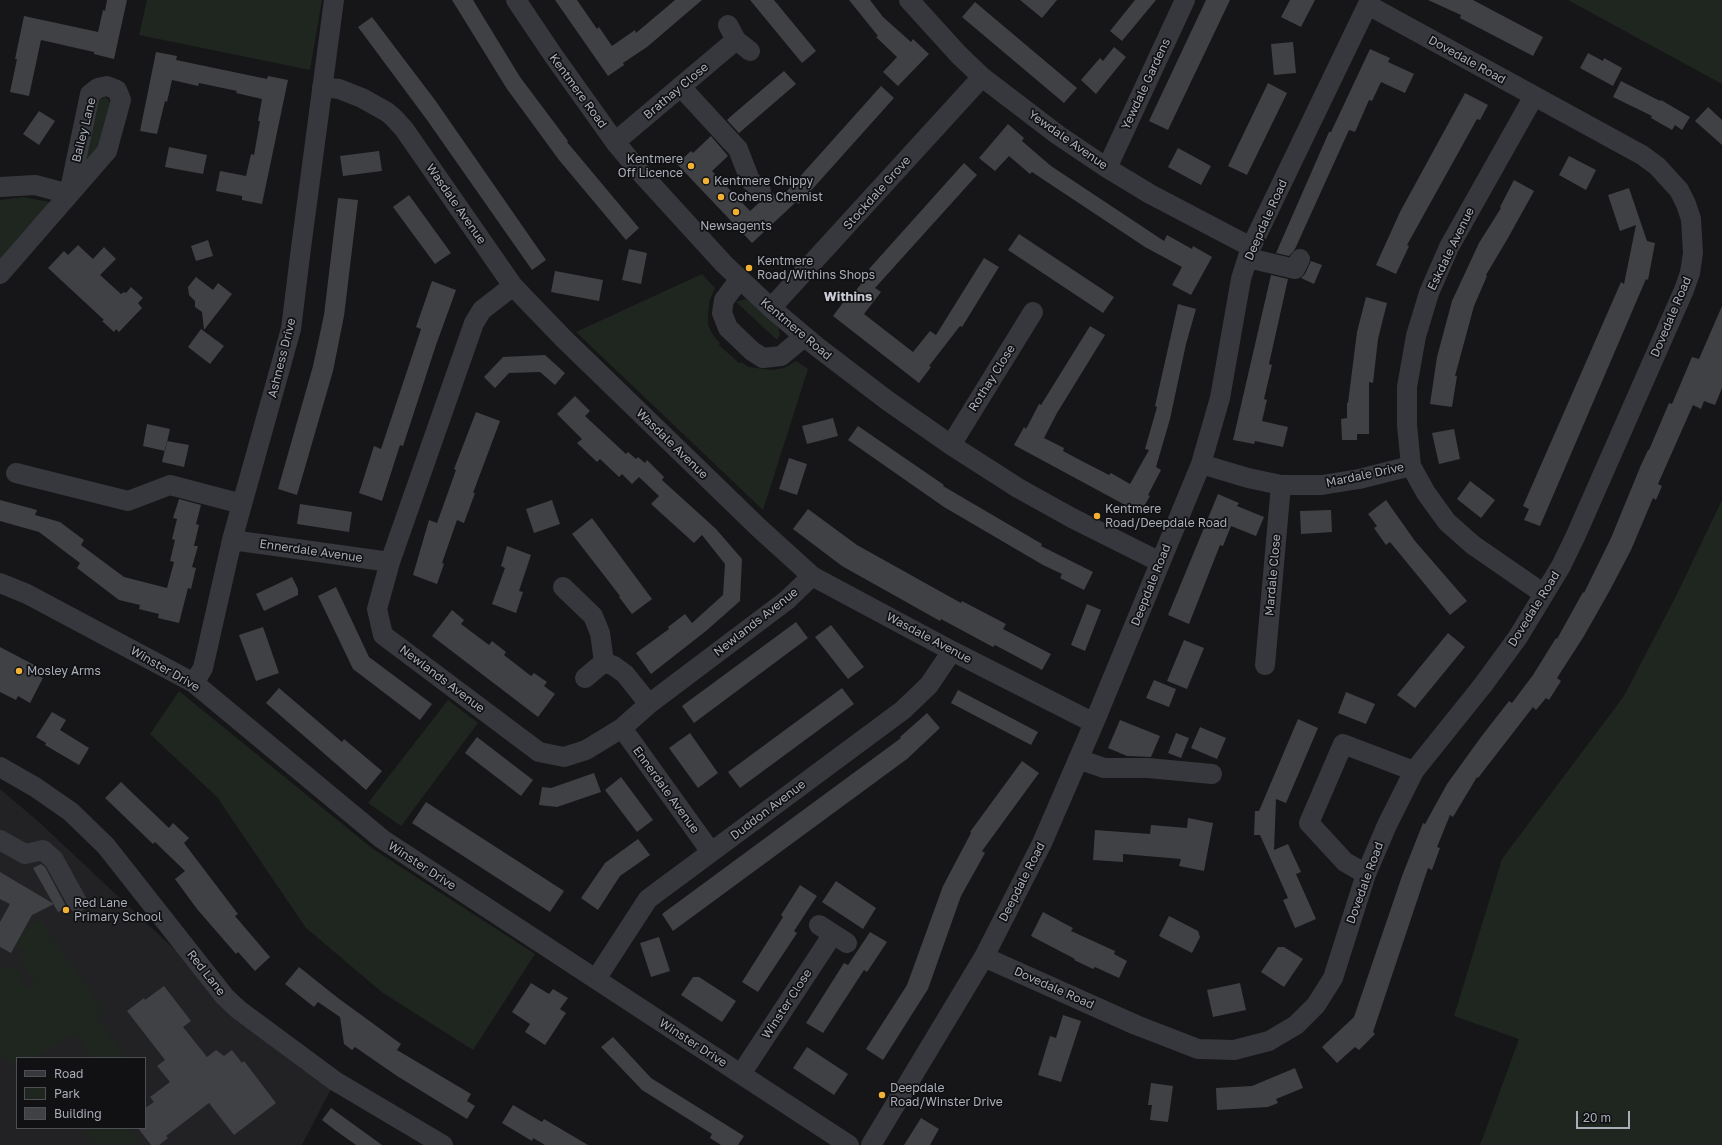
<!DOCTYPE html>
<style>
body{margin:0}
#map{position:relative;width:1722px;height:1145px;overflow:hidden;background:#161618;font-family:"Golos Text",sans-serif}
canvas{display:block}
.legend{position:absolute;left:16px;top:1057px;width:130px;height:72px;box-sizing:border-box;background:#111113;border:1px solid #4d4f55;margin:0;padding:5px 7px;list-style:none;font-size:12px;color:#a8adb8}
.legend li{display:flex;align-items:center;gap:8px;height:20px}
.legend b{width:20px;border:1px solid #4d4f55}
.scale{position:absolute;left:1576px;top:1111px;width:54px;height:18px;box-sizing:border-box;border:2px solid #a8adb8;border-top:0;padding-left:5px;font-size:12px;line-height:14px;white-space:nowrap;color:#a8adb8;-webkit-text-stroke:3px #111113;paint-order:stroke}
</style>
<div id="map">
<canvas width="1722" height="1145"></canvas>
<ul class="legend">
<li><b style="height:5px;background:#37383d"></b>Road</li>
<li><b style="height:11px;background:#1e261f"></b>Park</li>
<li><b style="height:11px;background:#404145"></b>Building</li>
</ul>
<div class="scale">20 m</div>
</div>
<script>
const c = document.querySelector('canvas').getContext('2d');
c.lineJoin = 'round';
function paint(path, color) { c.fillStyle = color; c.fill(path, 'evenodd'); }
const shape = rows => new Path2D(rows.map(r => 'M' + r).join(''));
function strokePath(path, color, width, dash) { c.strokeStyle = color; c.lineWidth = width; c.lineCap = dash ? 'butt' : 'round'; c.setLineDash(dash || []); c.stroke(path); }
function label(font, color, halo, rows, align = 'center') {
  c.font = font + ' "Golos Text",sans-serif'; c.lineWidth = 3.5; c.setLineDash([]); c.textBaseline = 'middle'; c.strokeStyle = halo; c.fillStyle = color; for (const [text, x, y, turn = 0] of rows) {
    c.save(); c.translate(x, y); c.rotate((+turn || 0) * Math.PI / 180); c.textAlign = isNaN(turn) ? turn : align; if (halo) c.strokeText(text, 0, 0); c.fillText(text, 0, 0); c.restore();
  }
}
paint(shape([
 [0,789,39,822,239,1010,335,1081,302,1145,0,1145],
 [17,1058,145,1058,145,1128,17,1128]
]), '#222225');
paint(shape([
 [147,0,322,0,310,70,139,35],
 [1568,0,1722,0,1722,84],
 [104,97,108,99,110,103,98,152,83,162,97,100],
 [22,197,50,202,0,263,0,200],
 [702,274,715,288,710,300,708,313,708,325,713,335,720,343,719,345,739,363,741,362,749,367,771,370,784,368,796,361,808,369,763,510,576,332],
 [745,299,750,301,778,326,780,335,777,340,736,302],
 [1722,500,1722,1145,1479,1145,1482,1140,1519,1039,1454,1016,1502,859,1624,696,1677,594],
 [179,691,373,849,535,954,473,1050,383,993,306,928,217,797,150,734],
 [448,700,478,723,401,826,368,803],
 [40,919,105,1012,97,1018,126,1058,92,1058,75,1033,36,1058,17,1058,17,1070,0,1056,0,969,5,966,19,971,22,975,19,978,27,989,36,984,19,960,23,951,15,946,24,930],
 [81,1128,128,1128,141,1145,94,1145]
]), '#1e261f');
paint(shape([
 [107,0,127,0,114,59,94,54,94,52,41,40,29,96,10,92,17,59,15,59,24,16,98,32,103,10,105,11],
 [452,0,473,0,520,77,568,141,567,142,639,228,626,240,559,160,507,89],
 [555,0,577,0,597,29,599,27,612,46,635,30,636,33,675,0,702,0,647,47,623,63,624,65,608,76],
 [750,0,774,0,816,51,802,63],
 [849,0,870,0,883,17,911,42,913,39,929,54,898,86,883,72,897,57,876,37,878,36],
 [1020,0,1057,0,1042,18],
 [1135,0,1156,0,1122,41,1110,31],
 [1206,0,1230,0,1168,130,1149,121],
 [1290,0,1315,0,1301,27,1281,17],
 [1428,0,1473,0,1543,37,1533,56,1460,18,1461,15],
 [975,2,1077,88,1064,103,962,17],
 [372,17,435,100,546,260,532,270,427,120,358,27],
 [1293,42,1296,73,1274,75,1271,44],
 [1114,47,1126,57,1096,94,1081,80,1100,58,1103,61],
 [1370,49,1390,58,1388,62,1414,74,1405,93,1381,82,1372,101,1369,100,1355,132,1349,130,1295,249,1289,256,1276,253,1329,132,1331,132],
 [156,52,177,56,176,60,267,79,268,76,288,80,262,204,242,200,242,196,216,191,220,171,246,176,251,154,254,155,260,121,258,121,262,99,236,93,237,91,199,83,198,86,172,80,167,102,165,101,157,134,140,131],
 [1588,53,1603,61,1604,58,1622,68,1613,86,1580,68],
 [784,71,796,84,739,133,727,120,730,117],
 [1621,81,1660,101,1661,100,1690,117,1682,130,1675,125,1672,130,1651,118,1652,116,1613,97],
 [1268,83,1287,93,1247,175,1228,166],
 [881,86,894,98,799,204,796,202,752,243,677,164,691,151,693,153,711,136,728,156,712,171,750,211,760,202,769,199,772,193,779,200],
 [1465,93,1488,105,1480,120,1477,119,1407,245,1409,246,1396,274,1376,265,1400,212],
 [1708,107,1722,120,1722,145,1695,121],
 [39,111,55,121,39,145,23,134],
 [1008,124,1024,138,1022,141,1051,166,1164,241,1167,235,1192,249,1193,246,1212,257,1191,295,1172,285,1182,267,1145,247,1032,172,1030,174,1009,156,995,171,979,158],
 [169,147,207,155,203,174,165,167],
 [1178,148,1211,166,1201,185,1168,167],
 [379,151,382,171,343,176,340,156],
 [1569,156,1596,170,1586,190,1559,175],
 [964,163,977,175,875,288,881,292,864,314,913,352,930,331,936,335,984,258,999,267,962,327,960,326,929,366,931,367,919,383,833,316,845,300,847,302,871,271,869,269],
 [1514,180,1534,191,1508,238,1486,275,1487,276,1474,306,1455,376,1457,376,1452,407,1430,404,1437,357,1452,301,1479,243,1501,208,1500,207],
 [1629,188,1647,241,1655,243,1648,280,1646,279,1540,526,1524,520,1529,509,1523,506,1621,282,1624,284,1636,225,1620,231,1608,195],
 [409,195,451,253,435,264,393,207],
 [338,198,358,200,344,316,333,371,297,495,278,489,313,366,324,315],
 [1019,234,1114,297,1103,313,1008,250],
 [208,240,213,256,196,261,191,246],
 [78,245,93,259,104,247,116,259,100,275,121,294,124,292,126,293,131,287,143,298,138,303,142,308,119,332,116,329,114,332,102,321,104,320,48,268,64,251,68,255],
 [629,249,647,253,641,284,622,280],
 [1311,261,1322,265,1314,284,1301,278,1305,274],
 [555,271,603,280,599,301,551,292],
 [1271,275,1288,279,1269,364,1272,365,1264,399,1267,400,1262,421,1288,427,1283,447,1255,441,1254,444,1233,440],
 [196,277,213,290,218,283,232,294,204,330,202,312,195,307,195,301,189,295,188,287],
 [432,281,456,290,436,345,403,446,400,445,382,501,359,493,374,446,381,449,421,329,416,327],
 [1366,297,1387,303,1378,339,1373,383,1369,382,1369,434,1357,434,1357,440,1342,440,1341,419,1347,418,1347,403,1348,403,1357,332],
 [1178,304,1196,309,1186,344,1170,419,1156,467,1161,470,1148,495,1150,496,1140,513,1014,445,1024,427,1026,429,1039,404,1041,405,1090,326,1105,335,1057,413,1044,438,1064,448,1063,451,1078,459,1109,475,1111,473,1130,484,1149,450,1145,449,1157,407,1155,406],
 [1722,306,1722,388,1715,405,1704,401,1701,409,1693,405,1658,484,1662,486,1656,500,1653,498,1631,550,1610,590,1584,636,1557,678,1561,681,1549,700,1546,698,1536,710,1533,707,1478,778,1477,777,1453,817,1450,815,1437,847,1440,848,1432,870,1428,868,1373,1032,1375,1034,1359,1050,1355,1047,1337,1063,1322,1047,1354,1017,1402,876,1423,823,1425,824,1447,784,1481,737,1509,701,1512,703,1533,675,1556,638,1557,639,1583,592,1584,593,1611,538,1641,465,1648,450,1649,450,1669,403,1672,404,1692,357,1699,359],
 [201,329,224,346,210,364,188,347],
 [545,355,565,373,555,385,540,372,509,373,495,388,484,377,503,357],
 [575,396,590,411,585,416,626,454,628,452,636,459,638,457,645,463,647,460,664,477,662,480,716,529,742,559,740,601,706,631,651,674,636,653,669,629,668,627,685,614,692,623,723,595,725,564,702,535,694,543,651,504,659,496,639,477,632,484,622,474,619,477,600,459,597,462,577,443,582,439,557,414],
 [476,412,500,421,473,493,475,493,464,523,457,520,442,563,444,564,437,584,413,575,429,520,437,523,456,470,454,469],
 [833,418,838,436,807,444,802,426],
 [147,424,170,429,165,451,143,446],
 [858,426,944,485,943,486,1042,544,1041,546,1093,572,1084,590,1060,578,1062,574,1043,565,944,507,848,440],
 [1454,429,1460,459,1439,464,1432,433],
 [167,441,189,445,184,467,162,462],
 [789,458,807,464,797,495,779,489],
 [1470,481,1495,500,1481,518,1457,499],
 [1218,494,1239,503,1237,506,1264,517,1256,536,1231,526,1223,546,1220,545,1189,624,1168,615],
 [179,499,201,505,196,524,199,525,194,546,198,546,192,567,196,568,191,589,188,588,179,623,158,618,159,614,139,609,140,605,119,600,77,568,80,563,39,532,0,521,0,500,37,510,35,515,60,522,84,540,81,545,124,577,167,588,174,562,170,561,175,540,172,539,177,519,173,518],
 [552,500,560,524,534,533,526,509],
 [1386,500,1415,541,1467,601,1450,615,1390,542,1386,545,1374,528,1377,526,1368,514],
 [300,504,352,512,349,532,297,524],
 [808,509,857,545,961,603,962,601,1006,624,1003,629,1051,654,1042,670,995,645,993,647,941,619,940,621,842,566,793,529],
 [1331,510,1332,532,1301,534,1300,511],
 [592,518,652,599,632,614,619,597,620,596,572,534],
 [507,546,531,555,519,591,523,592,516,613,492,604,505,568,501,566],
 [292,577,298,589,298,595,264,611,256,594],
 [336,587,369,657,432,704,420,720,353,669,318,596],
 [1087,604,1101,610,1085,651,1071,645],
 [452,610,464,620,461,624,489,645,492,641,506,652,504,655,531,676,534,673,547,682,544,686,555,694,538,717,432,636],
 [796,622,808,638,694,723,682,706],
 [831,625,864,667,848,679,815,637],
 [263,627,279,673,256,681,239,635],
 [1448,633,1465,647,1415,708,1397,695],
 [1184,640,1204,648,1187,689,1167,681],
 [0,647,40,668,36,675,43,678,30,703,18,696,16,700,0,692],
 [1154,680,1176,689,1169,707,1146,698],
 [279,688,342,742,344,739,382,771,366,790,266,703],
 [842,688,854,704,740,788,728,772],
 [958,690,1038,732,1031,745,951,703],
 [1346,692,1375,704,1366,724,1338,713],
 [52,712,66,720,60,730,89,748,79,765,45,745,46,743,36,737],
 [927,713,940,728,907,759,673,931,662,914,901,738,900,737],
 [1298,719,1318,728,1286,803,1276,799,1274,850,1288,844,1301,872,1296,874,1316,919,1295,928,1283,900,1288,898,1260,835,1254,835,1255,811,1259,811],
 [1120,720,1160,736,1151,757,1127,756,1108,748],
 [1200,727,1226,738,1217,759,1191,748],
 [690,733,718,773,698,788,669,748],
 [1176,733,1189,738,1181,758,1168,753],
 [477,737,533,780,521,796,465,753],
 [1022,761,1039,773,982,851,985,853,961,896,928,989,883,1060,866,1049,907,985,943,886,971,833,970,832],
 [594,773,601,792,557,807,539,805,542,787,551,788],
 [621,777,653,820,637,832,605,790],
 [121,782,169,828,173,823,189,838,184,843,238,914,235,916,270,957,255,971,238,952,236,954,197,909,175,879,185,871,155,842,153,844,105,798],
 [426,802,564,891,550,912,412,823],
 [1188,818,1213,823,1204,871,1179,866,1181,859,1123,854,1123,862,1093,860,1095,830,1150,834,1151,825,1187,828],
 [638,839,650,855,620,876,598,910,581,898,605,863],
 [41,864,45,867,67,908,58,912,33,868],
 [0,872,54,904,32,915,11,953,0,947,0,922,10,904,0,899],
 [836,881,876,908,863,929,822,902],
 [800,885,817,896,794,931,797,933,758,992,742,982,783,917,781,915],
 [1043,912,1073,928,1071,931,1115,951,1114,954,1127,961,1119,978,1095,967,1093,969,1074,960,1075,959,1031,936],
 [1169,916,1198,931,1200,937,1192,953,1159,936],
 [870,932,887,942,867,972,864,970,823,1033,806,1023,844,963,848,965],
 [659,937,670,971,651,977,640,943],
 [1278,947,1284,947,1303,959,1284,987,1261,972],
 [299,967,338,998,401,1044,397,1050,471,1094,467,1101,475,1106,467,1119,397,1076,355,1047,352,1050,344,1044,340,1017,318,1002,314,1007,285,984],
 [693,977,699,977,736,1001,722,1022,681,995],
 [531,983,549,994,553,989,568,998,560,1009,566,1013,545,1045,525,1032,530,1024,512,1012],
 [1240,983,1246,1010,1213,1017,1207,990],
 [164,986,191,1021,183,1027,207,1057,216,1050,224,1056,232,1050,242,1063,244,1061,276,1103,234,1135,209,1103,166,1136,168,1138,159,1145,151,1145,138,1128,145,1128,145,1108,154,1102,150,1097,170,1082,157,1066,165,1060,127,1011,144,998,145,1000],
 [1063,1015,1081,1021,1061,1082,1038,1075,1050,1036,1056,1038],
 [613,1037,651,1078,744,1136,738,1145,721,1145,710,1138,712,1134,642,1090,601,1047],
 [807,1047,848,1074,834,1095,793,1068],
 [1295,1068,1303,1088,1276,1099,1278,1103,1268,1107,1217,1110,1216,1088,1252,1086],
 [1151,1083,1173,1086,1168,1122,1150,1120,1152,1105,1148,1105],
 [513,1105,542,1122,544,1119,588,1145,545,1145,533,1138,532,1141,502,1123],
 [331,1108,353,1124,382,1145,356,1145,335,1130,322,1120],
 [921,1118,939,1129,930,1145,904,1145]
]), '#404145');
strokePath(shape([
 [516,0,553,55,615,142,640,172,724,264,771,308,816,346,888,401,951,445,1018,488,1072,518,1160,562],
 [909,0,959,55,982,77,1058,135,1107,168,1150,194,1251,247],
 [728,25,736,40,750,51],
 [322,87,339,89,362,98,387,112,394,118,404,129,513,286,563,338,758,527,812,576,952,651,1094,723],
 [681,87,738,149,750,180,761,191],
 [1534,96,1449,247,1429,293,1416,336,1407,387,1407,425,1411,466,1426,493,1447,522,1473,545,1544,594],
 [615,142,736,40],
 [1107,168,1185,0],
 [0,187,35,185,69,194],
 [1248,258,1295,269,1300,259],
 [0,274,107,151,121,100,117,90,107,86,98,88,90,94,69,194],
 [739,280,724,300,722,313,728,328,752,351,763,358,781,356,804,337],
 [513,286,482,310,474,323,390,562,377,609,383,635,539,752,564,757,586,750,622,728,649,704,787,600,812,576],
 [771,308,982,77],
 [951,445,1033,312],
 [1201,464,1248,478,1281,485,1322,485,1359,479,1411,466],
 [16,473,128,501,170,485,242,504],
 [232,540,390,562],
 [0,583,27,594,194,683,382,839,849,1145],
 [563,587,593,616,600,633,604,662,614,666,625,674,649,704],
 [1265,665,1281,485],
 [585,678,604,662],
 [194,683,203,668,232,540,291,329,301,248,334,0],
 [622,728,711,852],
 [1078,759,1104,768,1148,768,1212,774],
 [0,767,35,787,71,812,106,846,225,997,239,1010,335,1081,443,1145],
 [0,840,25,854,43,850,54,860,77,902],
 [1366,874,1345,862,1309,823,1343,744,1414,771],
 [819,925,847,943],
 [984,957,1136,1025,1198,1049,1234,1050,1269,1041,1296,1025,1316,1005,1333,978,1366,874,1387,825,1414,771,1483,685,1518,637,1561,566,1576,535,1684,290,1690,273,1693,253,1691,219,1686,204,1679,190,1657,166,1642,155,1368,5],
 [596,979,648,899,903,710,929,685,952,651],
 [741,1074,833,934],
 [871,1145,984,957,1042,843,1094,723,1201,464,1220,398,1241,279,1251,247,1370,0]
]), '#37383d', 20);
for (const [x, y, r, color] of [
 [691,166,4,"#f2b134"],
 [706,181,4,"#f2b134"],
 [721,197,4,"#f2b134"],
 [736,212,4,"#f2b134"],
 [749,268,4,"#f2b134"],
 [1097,516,4,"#f2b134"],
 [19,671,4,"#f2b134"],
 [66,910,4,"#f2b134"],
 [882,1095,4,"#f2b134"]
]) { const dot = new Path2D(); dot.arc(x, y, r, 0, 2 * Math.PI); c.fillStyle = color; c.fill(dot); strokePath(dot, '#111113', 1.5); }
label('12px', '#a8adb8', '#111113', [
 ["Dovedale Road",1467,60,29],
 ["Yewdale Gardens",1146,84,-65],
 ["Kentmere Road",578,91,54],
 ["Brathay Close",676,91,-40],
 ["Bailey Lane",84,130,-76],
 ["Yewdale Avenue",1068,140,35],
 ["Stockdale Grove",877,193,-48],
 ["Wasdale Avenue",456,204,55],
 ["Deepdale Road",1266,220,-66],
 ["Eskdale Avenue",1451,249,-64],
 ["Dovedale Road",1671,317,-67],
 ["Kentmere Road",796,329,40],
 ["Ashness Drive",282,358,-76],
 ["Rothay Close",992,378,-58],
 ["Wasdale Avenue",672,444,44],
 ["Mardale Drive",1365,475,-12],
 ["Ennerdale Avenue",311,551,8],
 ["Mardale Close",1273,575,-85],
 ["Deepdale Road",1151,585,-68],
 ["Dovedale Road",1534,609,-58],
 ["Newlands Avenue",756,622,-38],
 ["Wasdale Avenue",929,638,28],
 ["Winster Drive",165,669,30],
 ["Newlands Avenue",442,679,37],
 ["Ennerdale Avenue",666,790,54],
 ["Duddon Avenue",768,810,-37],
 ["Winster Drive",422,866,33],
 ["Deepdale Road",1022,882,-63],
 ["Dovedale Road",1365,883,-70],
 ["Red Lane",206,973,52],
 ["Dovedale Road",1054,988,24],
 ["Winster Close",787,1004,-57],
 ["Winster Drive",693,1043,33]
]);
label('12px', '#a8adb8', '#111113', [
 ["Kentmere",683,159,"right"],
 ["Off Licence",683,173,"right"],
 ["Kentmere Chippy",714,181],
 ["Cohens Chemist",729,197],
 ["Newsagents",736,226,"center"],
 ["Kentmere",757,261],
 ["Road/Withins Shops",757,275],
 ["Kentmere",1105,509],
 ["Road/Deepdale Road",1105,523],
 ["Mosley Arms",27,671],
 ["Red Lane",74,903],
 ["Primary School",74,917],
 ["Deepdale",890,1088],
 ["Road/Winster Drive",890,1102]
], 'left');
label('bold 13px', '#c9ccd4', '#111113', [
 ["Withins",848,297]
]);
</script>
